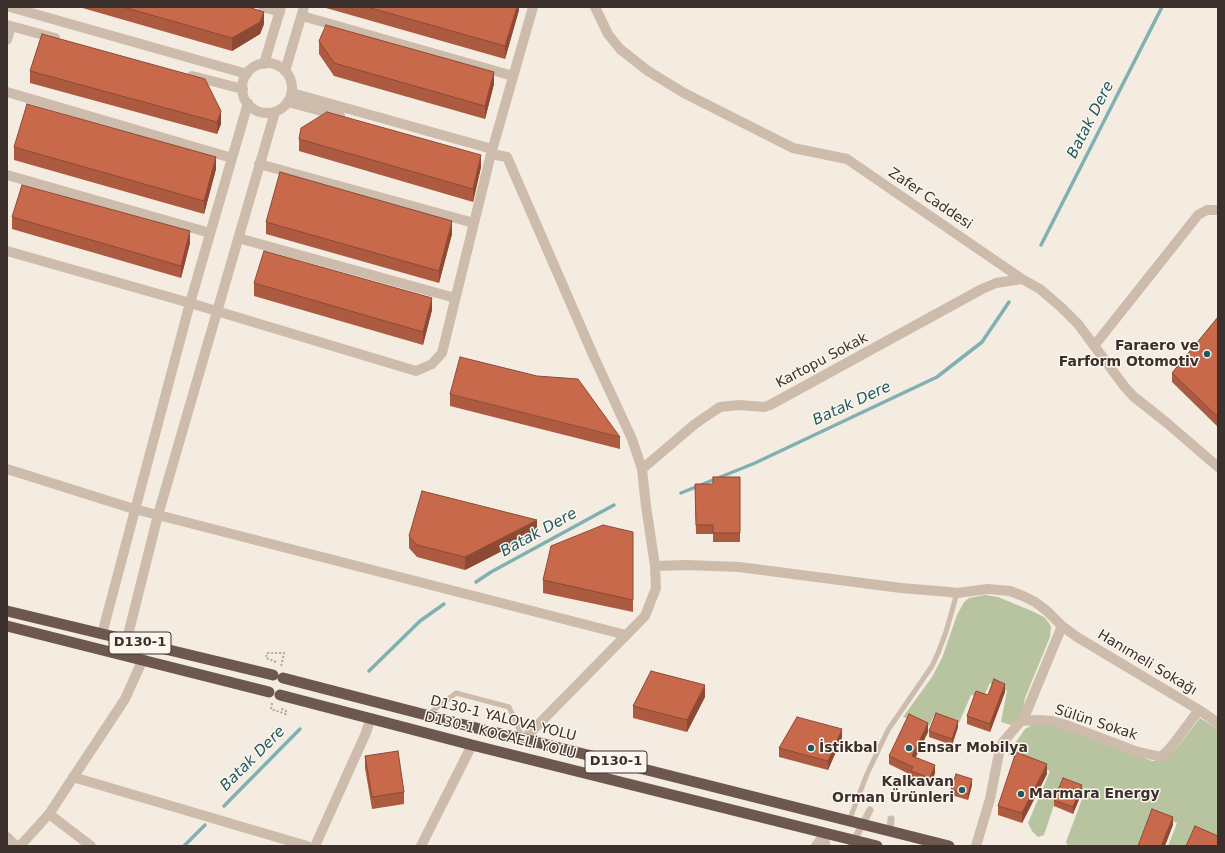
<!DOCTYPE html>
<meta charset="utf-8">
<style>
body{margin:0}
#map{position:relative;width:1225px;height:853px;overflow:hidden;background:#f4ebe1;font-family:"DejaVu Sans",sans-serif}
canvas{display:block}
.frame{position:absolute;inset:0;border:8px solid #3b302b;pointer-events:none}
</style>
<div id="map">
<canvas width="1225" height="853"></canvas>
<div class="frame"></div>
</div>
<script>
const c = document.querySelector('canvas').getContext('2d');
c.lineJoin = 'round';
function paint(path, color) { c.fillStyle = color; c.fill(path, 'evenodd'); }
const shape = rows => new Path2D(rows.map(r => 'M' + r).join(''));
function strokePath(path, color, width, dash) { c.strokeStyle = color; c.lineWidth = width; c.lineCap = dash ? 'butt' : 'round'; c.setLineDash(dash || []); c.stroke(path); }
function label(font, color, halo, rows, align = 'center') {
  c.font = font + ' "DejaVu Sans",sans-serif'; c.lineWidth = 3; c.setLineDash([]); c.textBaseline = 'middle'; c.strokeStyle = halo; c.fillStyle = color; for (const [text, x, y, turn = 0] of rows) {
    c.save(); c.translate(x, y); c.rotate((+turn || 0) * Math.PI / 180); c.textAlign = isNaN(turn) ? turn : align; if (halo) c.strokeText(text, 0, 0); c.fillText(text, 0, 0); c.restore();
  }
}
paint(shape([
 [985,595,998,597,1032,611,1044,617,1049,623,1051,627,1050,637,1025,698,1023,710,1017,720,1011,725,1001,722,1007,691,990,683,983,698,971,695,959,723,934,716,929,726,903,717,932,677,942,658,957,615,964,602,969,598],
 [1200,718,1218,729,1218,844,1168,846,1177,823,1151,812,1138,846,1068,846,1066,842,1085,791,1062,781,1044,835,1038,837,1032,831,1028,823,1050,771,1008,755,1016,742,1025,729,1032,725,1042,723,1067,729,1152,761,1160,761,1176,749]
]), '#b8c4a0');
strokePath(shape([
 [1041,245,1162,7],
 [681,493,755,463,937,377,982,342,1009,302],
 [476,582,491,572,614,505],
 [369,671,420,621,444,604],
 [224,806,300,729],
 [184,846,205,825]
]), '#7fb0b2', 3.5);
strokePath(shape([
 [276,662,266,658,267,653,284,653,281,667],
 [272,703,271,709,286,714,286,711,280,708]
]), '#b9a596', 2, [2, 2]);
strokePath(shape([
 [427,715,456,693,509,707,523,738],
 [849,821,867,774,888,730,932,666,938,653,946,632,957,593]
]), '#cdbbac', 5);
strokePath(shape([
 [890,831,891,819],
 [825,833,827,846],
 [851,846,870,810]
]), '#cdbbac', 7);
strokePath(shape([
 [10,7,247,74],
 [263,7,280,12],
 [302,16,513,76],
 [7,25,55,38],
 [7,40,11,26],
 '242 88a25 25 0 1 1 50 0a25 25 0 1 1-50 0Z',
 [264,64,281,7],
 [285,71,304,7],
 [192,76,243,89],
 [7,92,232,158],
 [292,93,492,149],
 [288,102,340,116],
 [491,154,507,157,594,357,632,439,642,469,646,506,655,566,656,588,645,616,524,739],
 [259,164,474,223],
 [7,175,210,233],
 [238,238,455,298],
 [7,251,190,303,416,371,432,364,442,353,491,154,533,7],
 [1094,346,1198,215,1207,210,1218,210],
 [7,469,134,509,158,515,626,635],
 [642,469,695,424,711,413,720,407,739,405,764,407,770,405,982,289,996,283,1022,279],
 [655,566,686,565,739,567,901,588,949,592,957,593,988,589,1010,591,1023,596,1035,602,1047,611,1062,626,1077,637,1199,710,1218,723],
 [102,634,190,303,248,103],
 [127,639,158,515,275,112],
 [1021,721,1038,720,1052,721,1066,725,1135,751,1161,757,1171,747,1199,710],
 [73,777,307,846],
 [49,814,125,699,143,659],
 [20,846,49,814,91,846],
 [315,846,365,735,371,718],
 [421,846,472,745],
 [816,846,825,833],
 [976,846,990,799,999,753,1003,742,1021,721,1026,713,1062,626]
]), '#cdbbac', 10);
strokePath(shape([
 [595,7,608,34,620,49,648,71,684,93,793,148,847,159,1022,279,1040,289,1062,308,1078,324,1124,386,1133,396,1167,423,1218,467],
 [7,837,16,846]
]), '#cdbbac', 10);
strokePath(shape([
 [7,611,273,675],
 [7,626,269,692],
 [283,678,484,730,524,739,949,846],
 [280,695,472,745,877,846]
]), '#6c584f', 11);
paint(shape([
 [79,7,248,7,264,24,260,34,232,51],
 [326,7,519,7,519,10,505,59,326,8],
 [42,34,221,124,217,134,30,83,30,71],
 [319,41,494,84,485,119,334,76,319,54],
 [299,139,481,167,473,202,299,151],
 [14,147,216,169,204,214,14,160],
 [12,217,190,243,181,278,12,229],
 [266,222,452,234,439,283,266,234],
 [254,283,432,310,423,345,254,296],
 [1218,317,1218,427,1172,382,1172,373],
 [450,394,620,437,620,449,450,406],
 [740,477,740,542,713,542,713,534,696,534,695,484,713,484],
 [633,532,633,612,543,593,543,580],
 [537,533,465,570,417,557,409,548,409,536],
 [1005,692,990,732,967,724,967,716,988,695],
 [705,697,687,732,633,718,633,706],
 [958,727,952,745,929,737,929,731],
 [928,732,916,757,935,773,930,787,911,780,911,775,889,764,889,756],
 [842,738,828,770,779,757,779,748],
 [365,756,404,792,404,804,372,809,365,768],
 [1047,774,1022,823,998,815,998,806],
 [972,785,968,800,951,795,951,789],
 [1082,792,1073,814,1054,806,1054,800]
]), '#ac5a40');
paint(shape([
 [517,7,519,7,519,10,505,59,505,46],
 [264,12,264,24,260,34,232,51,232,38],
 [494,72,494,84,485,119,485,106],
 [221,111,221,124,217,134,217,122],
 [481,155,481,167,473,202,473,189],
 [216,157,216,169,204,214,204,201],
 [452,221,452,234,439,283,439,271],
 [190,231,190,243,181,278,181,266],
 [432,298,432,310,423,345,423,332],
 [537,520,537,533,465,570,465,557],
 [1005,684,1005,692,990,732,990,724],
 [705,685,705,697,687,732,687,720],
 [958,721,958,727,952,745,952,739],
 [928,723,928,732,912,764,912,756],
 [842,729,842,738,828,770,828,761],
 [1047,764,1047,774,1022,823,1022,813],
 [935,765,935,773,930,787,930,778],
 [972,779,972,785,968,800,968,794],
 [1082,785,1082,792,1073,814,1073,807],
 [1173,817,1173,825,1165,846,1161,846]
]), '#8c4a34');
const building = shape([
 [123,7,248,7,264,12,260,22,232,38,123,7],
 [367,7,517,7,505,46,367,7],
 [326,25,494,72,485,106,334,63,319,41,326,25],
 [42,34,205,79,221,111,217,122,30,71,42,34],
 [27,104,216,157,204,201,14,147,27,104],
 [327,112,481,155,473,189,299,139,301,128,327,112],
 [280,172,452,221,439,271,266,222,280,172],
 [22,185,190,231,181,266,12,217,22,185],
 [264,251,432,298,423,332,254,283,264,251],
 [1218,317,1218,417,1172,373,1218,317],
 [460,357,537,376,578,379,620,437,450,394,460,357],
 [713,477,740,477,740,533,713,533,713,525,696,525,695,484,713,484,713,477],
 [422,491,537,520,465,557,417,545,409,536,422,491],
 [603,525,633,532,633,600,543,580,551,546,603,525],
 [651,671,705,685,687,720,633,706,651,671],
 [994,679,1005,684,990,724,967,716,976,691,988,695,994,679],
 [936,713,958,721,952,739,929,731,936,713],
 [909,714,928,723,912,756,935,765,930,778,911,771,913,767,889,756,909,714],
 [797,717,842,729,828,761,779,748,797,717],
 [398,751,404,792,372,797,365,756,398,751],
 [1016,752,1047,764,1022,813,998,806,1016,752],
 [956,774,972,779,968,794,951,789,956,774],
 [1063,778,1082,785,1073,807,1054,800,1063,778],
 [1152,809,1173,817,1161,846,1138,846,1152,809],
 [1195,826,1218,836,1218,846,1186,846,1195,826]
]);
paint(building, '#c8694b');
strokePath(building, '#8c4a34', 1);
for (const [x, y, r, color] of [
 [1207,354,4,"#1f5a5e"],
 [811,748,4,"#1f5a5e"],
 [909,748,4,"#1f5a5e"],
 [962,790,4,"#1f5a5e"],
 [1021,794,4,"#1f5a5e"]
]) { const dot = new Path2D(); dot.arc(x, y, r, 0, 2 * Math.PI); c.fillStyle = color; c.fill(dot); strokePath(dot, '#fbf5ee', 1.5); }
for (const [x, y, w] of [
 [140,643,62],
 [616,762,62]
]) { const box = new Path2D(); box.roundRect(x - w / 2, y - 11, w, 22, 3); c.fillStyle = '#fbf5ee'; c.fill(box); strokePath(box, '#3b302b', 1); }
label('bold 13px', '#3b302b', null, [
 ["D130-1",140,643],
 ["D130-1",616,762]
]);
label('14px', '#3b302b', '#fbf5ee', [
 ["Zafer Caddesi",930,199,34],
 ["Kartopu Sokak",822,361,-28],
 ["Hanımeli Sokağı",1147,663,31],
 ["D130-1 YALOVA YOLU",503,719,14],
 ["Sülün Sokak",1096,723,18],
 ["D130-1 KOCAELİ YOLU",500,736,14]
]);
label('bold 14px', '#3b302b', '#fbf5ee', [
 ["Faraero ve",1199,346,"right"],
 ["Farform Otomotiv",1199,362,"right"],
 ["İstikbal",819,748],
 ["Ensar Mobilya",917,748],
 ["Kalkavan",954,782,"right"],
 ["Orman Ürünleri",954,798,"right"],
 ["Marmara Energy",1029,794]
], 'left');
label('italic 15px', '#1f5a5e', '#fbf5ee', [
 ["Batak Dere",1091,120,-63],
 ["Batak Dere",852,404,-25],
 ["Batak Dere",539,533,-29],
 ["Batak Dere",253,759,-45]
]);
</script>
